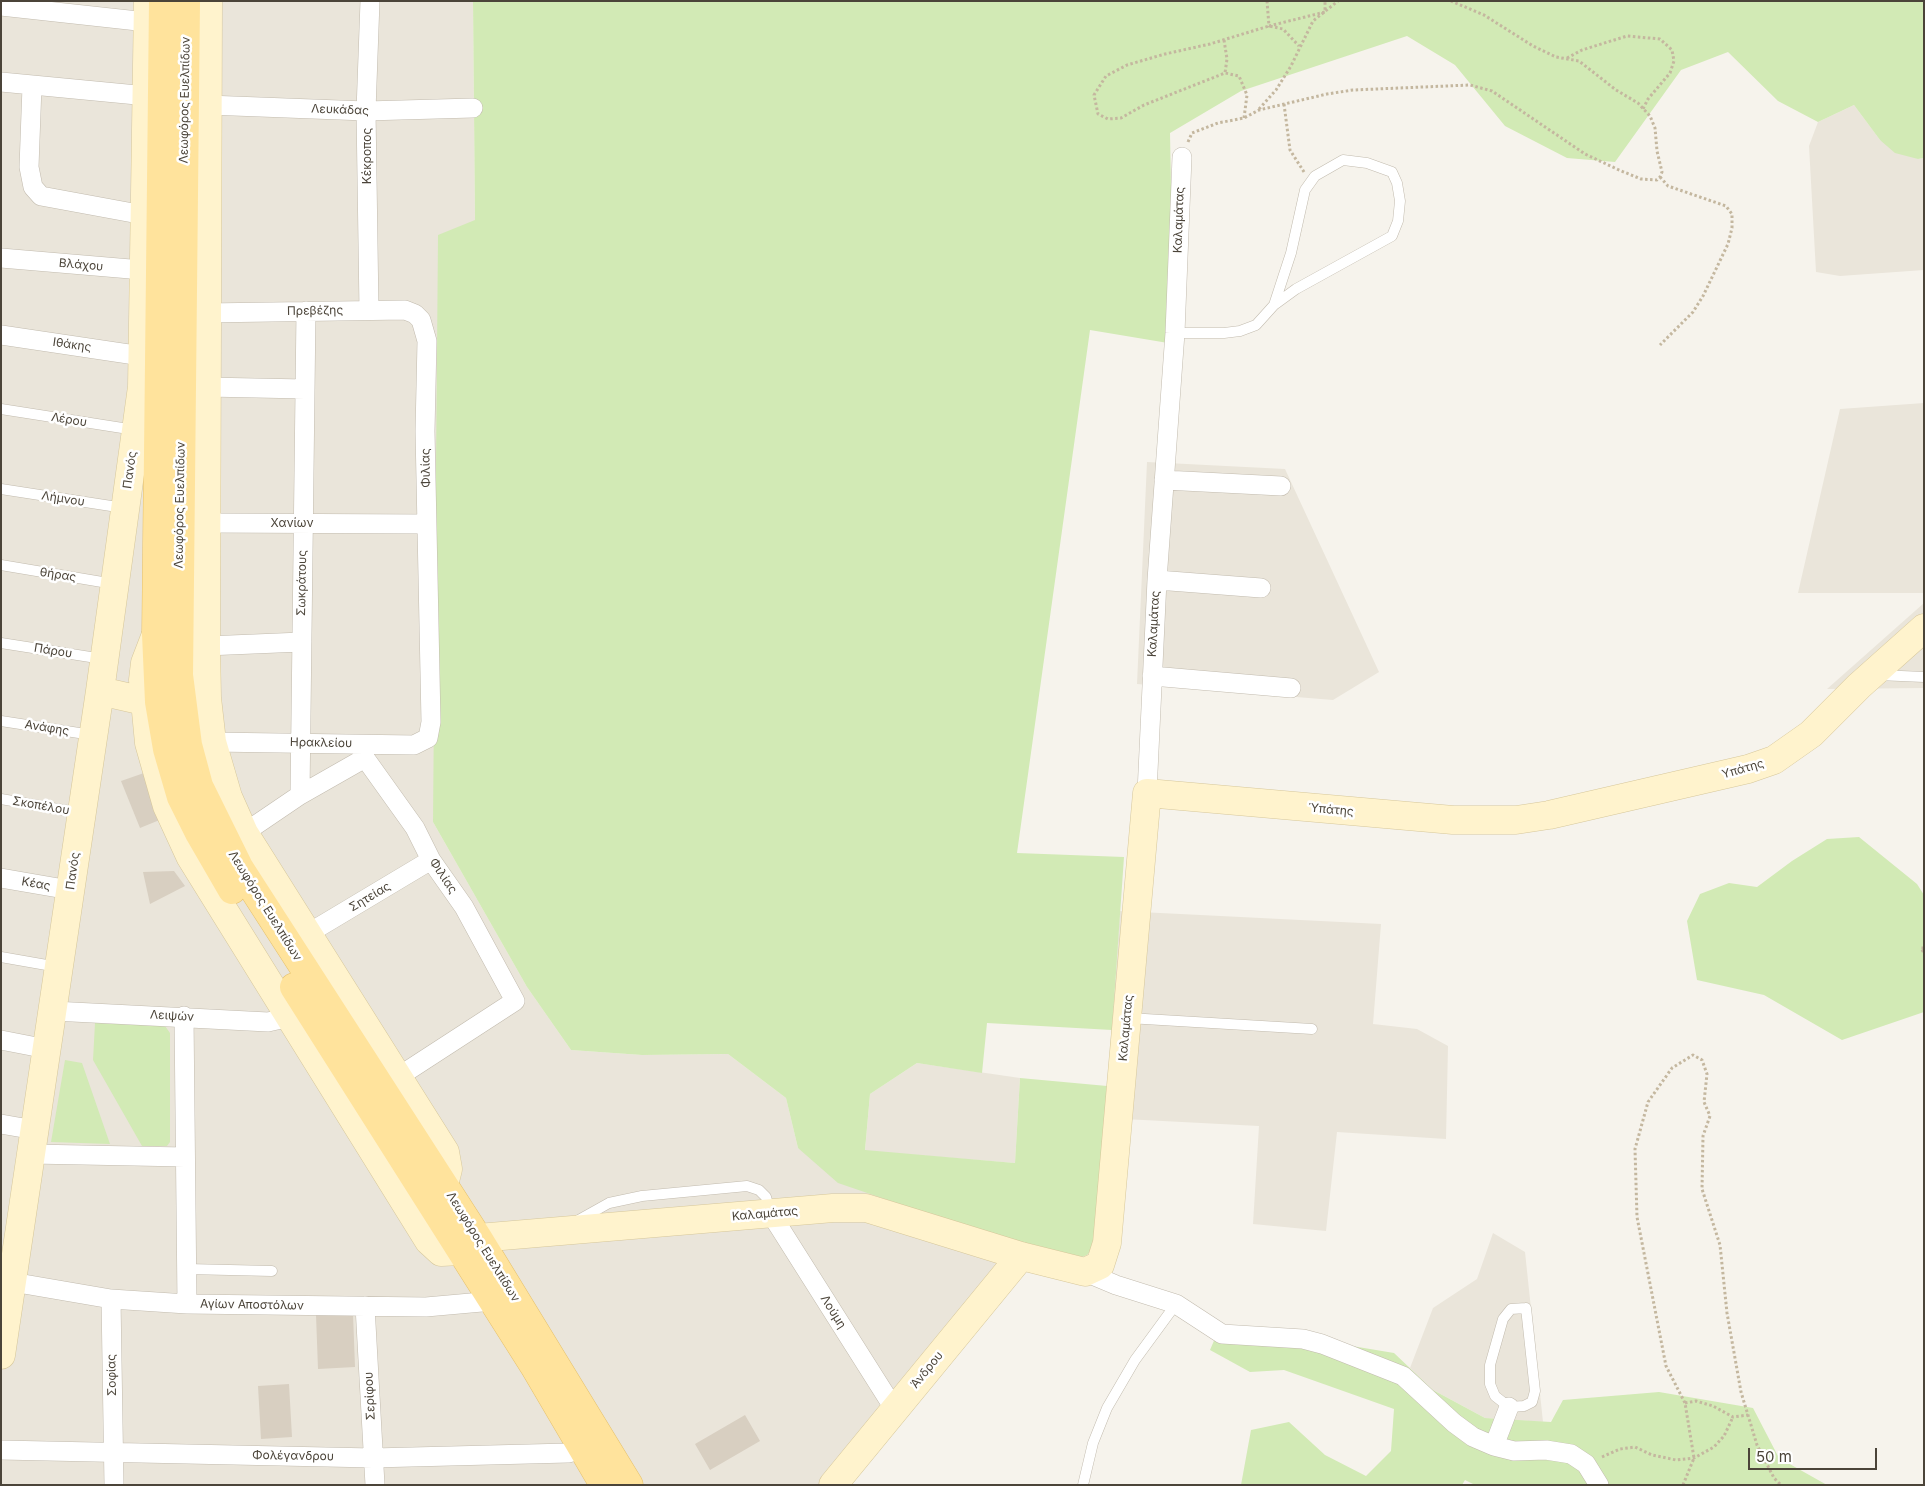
<!DOCTYPE html>
<meta charset="utf-8">
<style>
body{margin:0}
#map{position:relative;width:1925px;height:1486px;overflow:hidden;background:#f6f3ec;font-family:Inter,sans-serif}
canvas{display:block}
.frame{position:absolute;inset:0;border:2px solid #4b4439;pointer-events:none}
.scale{position:absolute;left:1748px;top:1448px;width:129px;height:22px;box-sizing:border-box;border:2px solid #4b4439;border-top:0;padding-left:6px;font-size:15px;line-height:18px;white-space:nowrap;color:#4b4439;-webkit-text-stroke:4px #fff;paint-order:stroke}
</style>
<div id="map">
<canvas width="1925" height="1486"></canvas>
<div class="frame"></div>
<div class="scale">50 m</div>
</div>
<script>
const c = document.querySelector('canvas').getContext('2d');
c.lineJoin = 'round';
function paint(path, color) { c.fillStyle = color; c.fill(path, 'evenodd'); }
const shape = rows => new Path2D(rows.map(r => 'M' + r).join(''));
function strokePath(path, color, width, dash) { c.strokeStyle = color; c.lineWidth = width; c.lineCap = dash ? 'butt' : 'round'; c.setLineDash(dash || []); c.stroke(path); }
function label(font, color, halo, rows, align = 'center') {
  c.font = font + ' Inter,sans-serif'; c.lineWidth = 5; c.setLineDash([]); c.textBaseline = 'middle'; c.strokeStyle = halo; c.fillStyle = color; for (const [text, x, y, turn = 0] of rows) {
    c.save(); c.translate(x, y); c.rotate((+turn || 0) * Math.PI / 180); c.textAlign = isNaN(turn) ? turn : align; if (halo) c.strokeText(text, 0, 0); c.fillText(text, 0, 0); c.restore();
  }
}
paint(shape([
 [1,1,473,1,475,221,433,822,527,987,571,1050,642,1055,728,1054,786,1098,798,1148,1034,1250,844,1485,1,1485],
 [1854,105,1880,140,1918,159,1924,158,1924,270,1840,276,1816,272,1809,146,1818,122],
 [1924,403,1924,593,1798,593,1840,409],
 [1147,462,1285,469,1379,672,1333,700,1137,684],
 [1924,603,1924,688,1827,689],
 [1120,911,1381,924,1373,1024,1417,1029,1448,1046,1446,1139,1337,1132,1326,1231,1253,1224,1259,1126,1105,1118],
 [917,1063,1020,1078,1015,1163,865,1151,870,1094],
 [1493,1233,1525,1252,1543,1422,1485,1418,1433,1390,1410,1368,1433,1308,1477,1279]
]), '#eae5da');
paint(shape([
 [473,1,1924,1,1924,158,1918,159,1895,153,1880,140,1854,105,1818,122,1778,101,1728,52,1681,70,1615,162,1567,158,1505,126,1455,65,1407,36,1241,91,1170,133,1174,344,1090,330,1017,853,1124,857,1112,1030,987,1023,982,1073,917,1063,870,1094,865,1150,1015,1163,1020,1078,1107,1086,1095,1246,1087,1255,1074,1260,1034,1250,838,1183,798,1148,786,1098,728,1054,642,1055,571,1050,527,987,433,822,438,235,475,220],
 [1859,837,1917,884,1924,895,1924,1012,1842,1040,1764,995,1697,980,1687,921,1700,894,1729,883,1757,887,1792,861,1827,839],
 [95,1023,165,1026,170,1033,170,1142,167,1146,142,1146,93,1060],
 [65,1060,82,1063,110,1144,51,1142],
 [1244,1328,1394,1353,1433,1390,1485,1418,1551,1422,1563,1400,1659,1392,1753,1408,1779,1458,1827,1485,1475,1485,1465,1480,1462,1485,1241,1485,1251,1430,1289,1422,1325,1455,1366,1476,1391,1451,1394,1409,1284,1370,1250,1372,1210,1350,1216,1336]
]), '#d2eab5');
paint(shape([
 [144,773,162,819,140,828,121,781],
 [174,871,185,886,150,904,143,872],
 [353,1314,355,1367,318,1369,316,1315],
 [289,1384,292,1437,261,1439,258,1386],
 [745,1415,760,1441,710,1470,695,1444]
]), '#d8cfc1');
const lane = shape([
 [1175,333,1224,333,1240,331,1256,325,1274,305,1296,289,1392,236,1398,221,1400,201,1397,183,1392,172,1367,163,1343,160,1315,176,1305,190,1291,253,1274,305],
 [1,409,135,430],
 [1,489,124,508],
 [1,565,114,584],
 [1,643,103,659],
 [1878,675,1924,677],
 [1,721,92,735],
 [1,799,81,813],
 [1,957,58,967],
 [1128,1018,1312,1029],
 [575,1222,609,1203,642,1196,747,1186,759,1190,766,1197,770,1211],
 [187,1269,272,1271],
 [1526,1308,1535,1391,1532,1402,1524,1406,1509,1407,1495,1396,1490,1384,1490,1365,1503,1319,1511,1309,1526,1308],
 [1083,1485,1093,1443,1107,1408,1135,1360,1176,1304]
]);
const street = shape([
 [1,6,147,22],
 [1,82,158,97],
 [32,86,29,167,33,187,41,196,144,215],
 [207,105,366,111,473,108],
 [1,258,154,271],
 [369,310,366,111,370,1],
 [206,313,405,310,415,314,421,320,427,341,425,431,431,722,428,738,414,745,212,742],
 [1,335,142,356],
 [206,387,305,389],
 [1164,480,1281,486],
 [206,523,426,524],
 [1157,580,1261,588],
 [206,646,302,642],
 [1152,676,1291,688],
 [1147,793,1157,580,1175,333,1182,157],
 [300,795,306,311],
 [244,833,300,795,365,758,415,828,431,860,464,907,515,1001,398,1077],
 [1,878,70,890],
 [309,933,431,860],
 [53,1011,268,1022,290,1017],
 [184,1016,187,1304],
 [1,1040,47,1049],
 [1,1124,35,1130],
 [31,1154,185,1157],
 [771,1214,895,1410],
 [1085,1272,1116,1285,1176,1304,1222,1334,1303,1339,1322,1344,1403,1376,1454,1423,1473,1437,1494,1446],
 [12,1282,111,1299,187,1304,426,1307,493,1301],
 [111,1299,114,1485],
 [365,1306,375,1485],
 [1509,1407,1494,1446,1514,1451,1546,1450,1571,1454,1586,1464,1599,1485],
 [1,1450,373,1458,568,1453,583,1449]
]);
const secondary = shape([
 [208,1,206,646,207,698,212,742,228,797,244,833,445,1152,448,1169,444,1185],
 [155,637,145,663,143,680,149,743,167,806,190,856,429,1241,441,1252,461,1251],
 [100,691,144,701],
 [478,1238,833,1208,866,1208,1021,1256,1085,1272,1100,1265,1107,1243,1147,793,1453,820,1516,820,1549,815,1748,769,1774,760,1811,734,1859,686,1924,628],
 [1,1355,100,691,142,387,148,1],
 [833,1485,1021,1256]
]);
const primary = shape([
 [163,1,156,634,159,702,167,749,181,797,199,833,232,890],
 [186,1,179,675,188,745,199,786,239,867,478,1238,629,1485],
 [294,987,534,1366,604,1485]
]);
strokePath(lane, '#c2bbae', 11);
strokePath(street, '#c2bbae', 20);
strokePath(secondary, '#d6c79b', 29);
strokePath(primary, '#e6c16a', 29);
strokePath(shape([
 [1267,1,1269,26,1325,12,1325,1],
 [1224,40,1227,59,1225,73],
 [1567,58,1582,50,1627,36,1660,39,1672,50,1674,61,1670,73,1648,99,1643,109],
 [1284,104,1290,150,1304,172],
 [1259,109,1276,90,1291,66,1313,21,1338,1],
 [1244,118,1247,95,1239,76,1225,73,1144,105,1121,118,1108,119,1098,114,1094,95,1106,76,1127,65,1165,54,1210,44,1269,26,1283,29,1299,46],
 [1188,142,1192,133,1218,123,1244,118,1259,110,1327,94,1353,90,1470,85,1492,91,1585,154,1619,170,1641,179,1657,180,1660,177,1662,172,1657,151,1655,128,1650,116,1638,103,1616,90,1579,61,1556,57,1533,46,1484,15,1451,1],
 [1660,177,1668,186,1726,206,1732,214,1732,228,1728,244,1703,296,1693,312,1660,345],
 [1924,948,1921,948,1924,953],
 [1685,1403,1696,1401,1713,1406,1733,1417,1748,1415],
 [1602,1457,1620,1449,1635,1447,1652,1455,1676,1460,1694,1458,1714,1447,1724,1436,1733,1417],
 [1683,1485,1694,1458,1685,1403,1666,1366,1637,1217,1635,1149,1648,1102,1672,1068,1693,1055,1702,1060,1707,1074,1704,1102,1710,1116,1703,1136,1702,1189,1720,1245,1727,1313,1741,1392,1757,1445,1774,1478,1781,1485]
]), '#c4b79f', 3, [2.5, 2.5]);
strokePath(lane, '#fff', 10);
strokePath(street, '#fff', 19);
strokePath(secondary, '#fff3cd', 28);
strokePath(primary, '#ffe39c', 28);
label('12px', '#4b4439', '#fff', [
 ["Λεωφόρος Ευελπίδων",185,100,-89],
 ["Λευκάδας",340,110,2],
 ["Κέκροπος",367,156,-90],
 ["Καλαμάτας",1179,220,-88],
 ["Βλάχου",81,265,5],
 ["Πρεβέζης",315,311,-1],
 ["Ιθάκης",72,345,8],
 ["Λέρου",69,420,9],
 ["Φιλίας",426,468,-91],
 ["Πανός",130,470,-82],
 ["Λήμνου",63,499,9],
 ["Λεωφόρος Ευελπίδων",180,505,-89],
 ["Χανίων",292,523],
 ["θήρας",58,575,9],
 ["Σωκράτους",302,583,-89],
 ["Καλαμάτας",1154,624,-87],
 ["Πάρου",53,651,9],
 ["Ανάφης",47,728,9],
 ["Ηρακλείου",321,743,1],
 ["Υπάτης",1743,769,-16],
 ["Σκοπέλου",41,806,10],
 ["Ύπάτης",1331,810,5],
 ["Πανός",73,871,-82],
 ["Φιλίας",443,876,56],
 ["Κέας",36,884,10],
 ["Σητείας",370,897,-31],
 ["Λεωφόρος Ευελπίδων",265,906,58],
 ["Λειψών",172,1016,3],
 ["Καλαμάτας",1126,1028,-85],
 ["Καλαμάτας",765,1214,-5],
 ["Λεωφόρος Ευελπίδων",483,1247,58],
 ["Αγίων Αποστόλων",252,1305,1],
 ["Λούμη",833,1312,58],
 ["Άνδρου",927,1370,-51],
 ["Σοφίας",112,1375,-91],
 ["Σερίφου",370,1396,-93],
 ["Φολέγανδρου",293,1456,1]
]);
</script>
